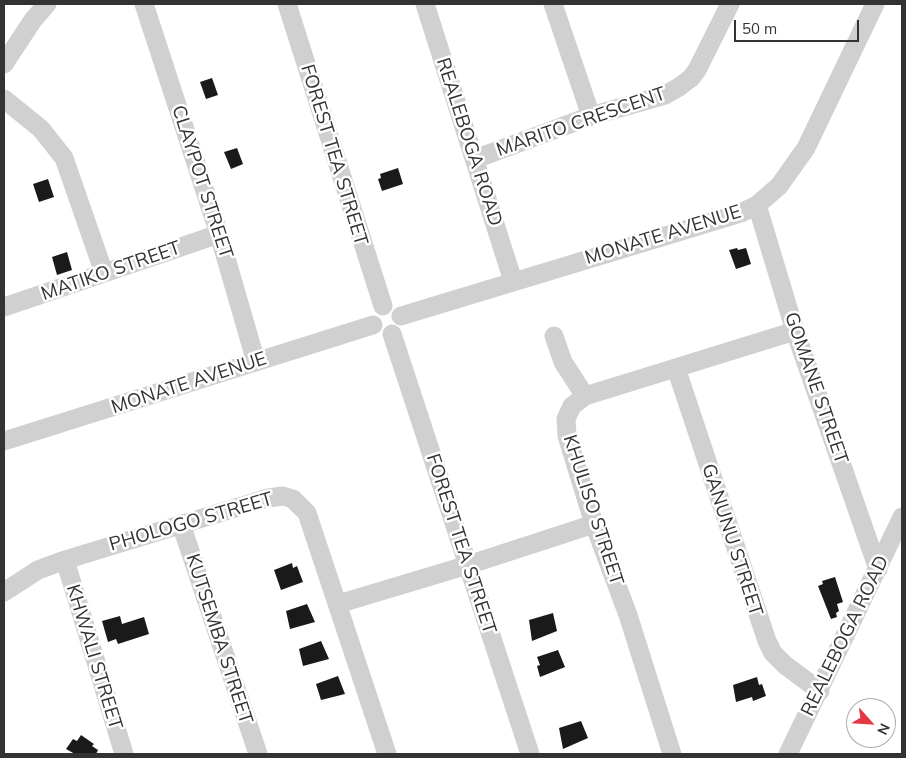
<!DOCTYPE html>
<style>
body{margin:0}
#map{position:relative;width:906px;height:758px;overflow:hidden;background:#fff;font-family:Mulish,sans-serif}
canvas{display:block}
.frame{position:absolute;inset:0;border:5px solid #333;pointer-events:none}
.north{position:absolute;left:846px;top:698px;width:50px;height:50px;box-sizing:border-box;background:#fff;border:1px solid #adadad;border-radius:50%;rotate:116deg;font-size:14px;font-weight:700;line-height:20px;text-align:center;color:#333}
.north::after{content:'';display:block;margin:auto;width:18px;height:22px;background:#e63946;clip-path:polygon(50% 0,100% 100%,50% 72%,0 100%)}
.scale{position:absolute;left:734px;top:20px;width:125px;height:22px;box-sizing:border-box;border:2px solid #333;border-top:0;padding-left:6px;font-size:15px;line-height:18px;white-space:nowrap;color:#333;-webkit-text-stroke:4px #fff;paint-order:stroke}
</style>
<div id="map">
<canvas width="906" height="758"></canvas>
<div class="frame"></div>
<div class="north">N</div>
<div class="scale">50 m</div>
</div>
<script>
const c = document.querySelector('canvas').getContext('2d');
c.lineJoin = 'round';
function paint(path, color) { c.fillStyle = color; c.fill(path, 'evenodd'); }
const shape = rows => new Path2D(rows.map(r => 'M' + r).join(''));
function strokePath(path, color, width, dash) { c.strokeStyle = color; c.lineWidth = width; c.lineCap = dash ? 'butt' : 'round'; c.setLineDash(dash || []); c.stroke(path); }
function label(font, color, halo, rows, align = 'center') {
  c.font = font + ' Mulish,sans-serif'; c.lineWidth = 5; c.setLineDash([]); c.textBaseline = 'middle'; c.strokeStyle = halo; c.fillStyle = color; for (const [text, x, y, turn = 0] of rows) {
    c.save(); c.translate(x, y); c.rotate((+turn || 0) * Math.PI / 180); c.textAlign = isNaN(turn) ? turn : align; if (halo) c.strokeText(text, 0, 0); c.fillText(text, 0, 0); c.restore();
  }
}
paint(shape([
 [212,78,218,95,206,99,200,82],
 [237,148,243,164,231,169,224,152],
 [398,168,403,184,382,191,378,179,381,178,380,174],
 [48,179,54,197,39,202,33,184],
 [737,248,738,250,746,248,751,264,736,269,729,250],
 [67,252,72,270,57,275,52,257],
 [292,563,293,568,297,566,303,582,281,590,274,570],
 [835,577,843,602,837,604,839,611,836,613,837,617,831,619,818,586,823,584,822,581],
 [307,604,315,622,290,629,286,611],
 [553,613,557,631,532,641,529,620],
 [120,616,122,624,144,617,149,634,118,644,116,639,108,642,102,621],
 [321,641,329,659,303,666,299,649],
 [558,650,565,667,540,677,537,666,540,665,537,657],
 [338,676,345,694,321,700,316,684],
 [757,677,759,685,762,684,766,696,753,701,752,697,736,702,733,685],
 [581,721,588,738,563,749,559,728],
 [81,735,94,744,92,746,98,750,96,754,75,754,66,749,73,739,77,741]
]), '#1a1a1a');
strokePath(shape([
 [144,4,219,234,256,362],
 [287,4,383,306],
 [425,4,513,281],
 [553,4,591,116],
 [4,64,33,20,47,4],
 [4,99,41,129,64,158,104,273],
 [475,159,591,116,665,95,679,87,691,78,697,70,730,4],
 [757,205,795,331,878,569],
 [4,307,219,234],
 [401,316,741,213,757,205,779,186,806,148,875,4],
 [392,334,530,754],
 [554,336,563,362,585,396],
 [676,368,767,641,773,653,785,665,820,691],
 [4,441,373,325],
 [181,524,258,754],
 [65,560,124,754],
 [4,592,38,570,65,560,268,498,283,496,293,499,307,513,387,754],
 [338,604,468,565,594,524],
 [672,754,628,615,594,524,567,436,566,419,572,406,585,396,795,331],
 [788,754,902,517]
]), '#d0d0d0', 19);
label('19px', '#333', '#fff', [
 ["MARITO CRESCENT",581,122,-19],
 ["REALEBOGA ROAD",469,142,72],
 ["FOREST TEA STREET",334,155,73],
 ["CLAYPOT STREET",202,182,72],
 ["MONATE AVENUE",663,235,-17],
 ["MATIKO STREET",111,271,-19],
 ["MONATE AVENUE",189,383,-18],
 ["GOMANE STREET",816,388,71],
 ["KHULISO STREET",593,510,72],
 ["PHOLOGO STREET",191,522,-16],
 ["GANUNU STREET",732,540,72],
 ["FOREST TEA STREET",461,544,72],
 ["REALEBOGA ROAD",845,636,-64],
 ["KUTSEMBA STREET",219,639,72],
 ["KHWALI STREET",94,657,73]
]);
</script>
